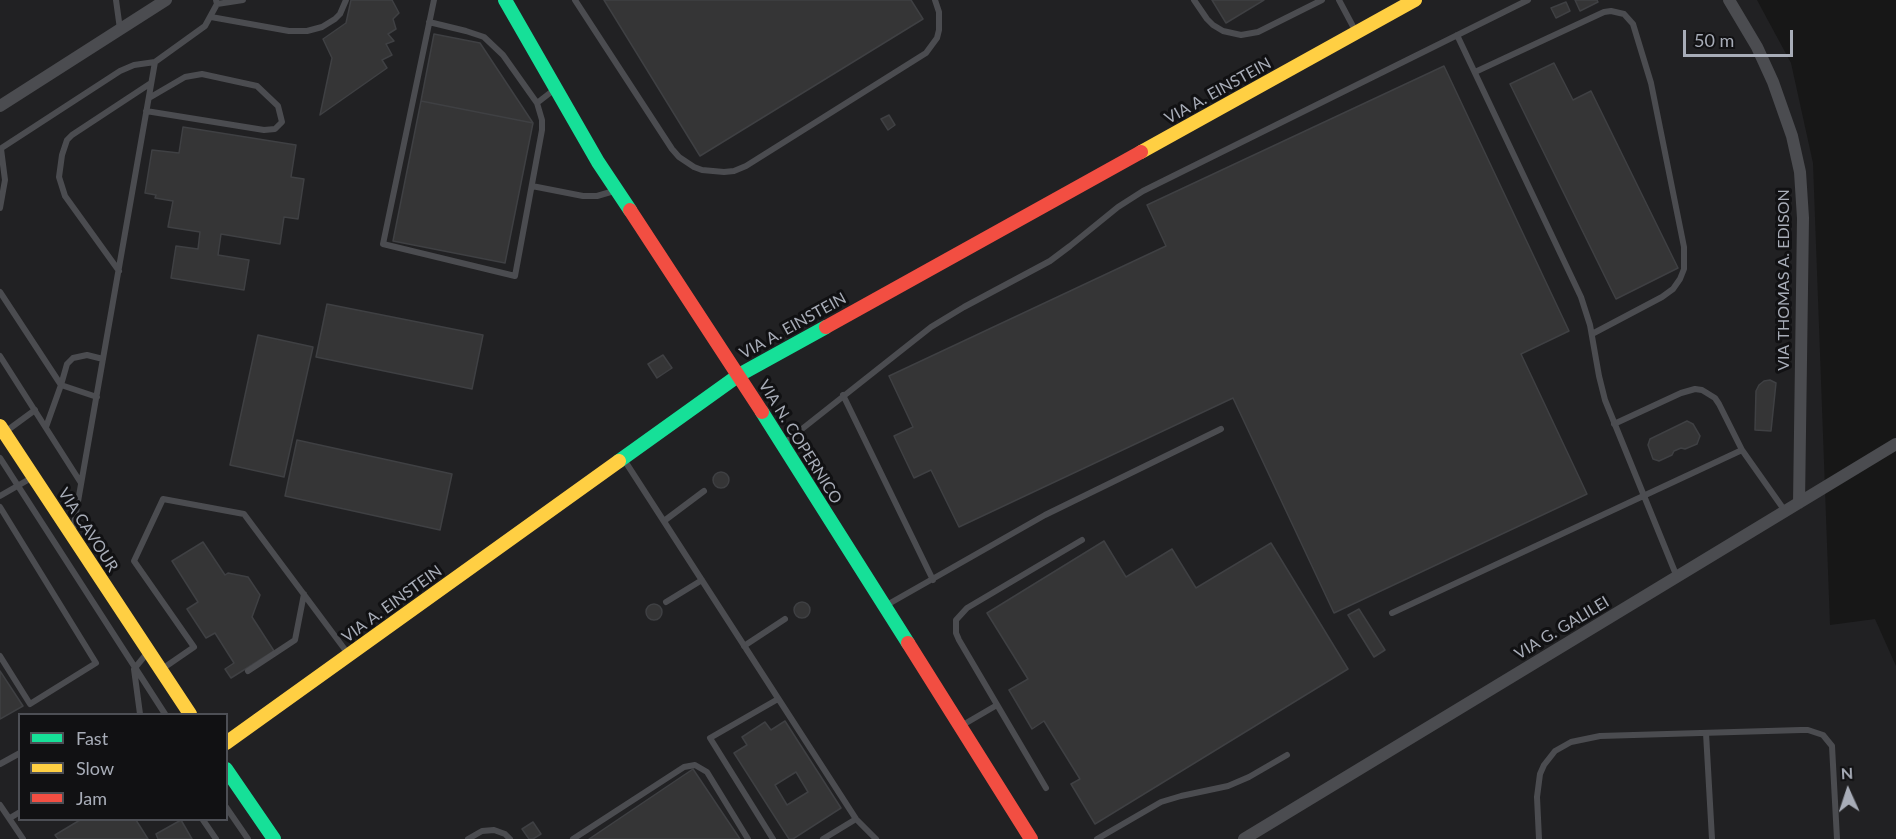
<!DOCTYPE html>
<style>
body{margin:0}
#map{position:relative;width:1896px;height:839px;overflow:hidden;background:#171717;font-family:Lato,sans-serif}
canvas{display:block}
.legend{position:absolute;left:18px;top:713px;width:210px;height:108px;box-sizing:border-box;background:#111113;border:2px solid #4d4f55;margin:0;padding:8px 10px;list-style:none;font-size:18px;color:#a8adb8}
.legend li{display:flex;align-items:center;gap:12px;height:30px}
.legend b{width:30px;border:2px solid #4d4f55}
.north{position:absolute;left:1818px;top:761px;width:60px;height:60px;-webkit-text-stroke:4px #111113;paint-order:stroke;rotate:357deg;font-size:16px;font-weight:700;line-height:24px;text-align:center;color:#a8adb8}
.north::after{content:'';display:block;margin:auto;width:21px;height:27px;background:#a8adb8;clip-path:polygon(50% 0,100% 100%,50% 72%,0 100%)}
.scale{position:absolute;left:1683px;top:30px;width:110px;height:27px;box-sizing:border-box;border:3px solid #a8adb8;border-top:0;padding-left:8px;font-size:18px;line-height:21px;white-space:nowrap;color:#a8adb8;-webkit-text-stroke:4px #111113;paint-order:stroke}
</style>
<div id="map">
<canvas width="1896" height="839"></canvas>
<ul class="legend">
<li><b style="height:8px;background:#16e098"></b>Fast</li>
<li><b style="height:8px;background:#ffcf43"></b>Slow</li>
<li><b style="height:8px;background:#f24e42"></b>Jam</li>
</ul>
<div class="north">N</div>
<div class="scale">50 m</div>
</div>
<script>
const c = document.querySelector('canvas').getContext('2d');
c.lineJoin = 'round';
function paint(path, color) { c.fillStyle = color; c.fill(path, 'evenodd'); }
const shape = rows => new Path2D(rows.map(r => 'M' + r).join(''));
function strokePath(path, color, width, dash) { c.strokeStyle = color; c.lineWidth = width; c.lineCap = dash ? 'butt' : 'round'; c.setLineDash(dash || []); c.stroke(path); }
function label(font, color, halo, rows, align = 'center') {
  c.font = font + ' Lato,sans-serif'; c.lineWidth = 6; c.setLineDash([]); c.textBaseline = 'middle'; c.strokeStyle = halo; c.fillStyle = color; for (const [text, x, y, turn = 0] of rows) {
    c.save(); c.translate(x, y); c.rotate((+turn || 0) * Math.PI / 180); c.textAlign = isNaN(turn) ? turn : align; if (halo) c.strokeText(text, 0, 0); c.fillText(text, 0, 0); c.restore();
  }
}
paint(shape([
 [0,0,1757,0,1791,63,1813,163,1830,625,1875,619,1896,666,1896,839,0,839],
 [20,714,226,714,226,820,20,820]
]), '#212123');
const building = shape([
 [351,0,392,0,399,13,393,19,396,29,388,34,394,41,386,44,392,55,382,60,387,68,320,115,332,58,323,39,346,23,351,0],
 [604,0,911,0,923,19,700,156,604,0],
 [1212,0,1264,0,1226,23,1212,0],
 [1575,0,1597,0,1598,2,1580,11,1575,0],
 [1566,2,1570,11,1556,18,1551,8,1566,2],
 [434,34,480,43,533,123,421,101,434,34],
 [1554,63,1573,100,1591,91,1678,268,1616,299,1510,84,1554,63],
 [1444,66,1569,331,1521,354,1587,494,1334,613,1233,398,959,527,931,470,914,478,894,436,913,427,889,376,1166,246,1147,205,1444,66],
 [421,101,533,123,505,263,393,241,421,101],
 [889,115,895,125,888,130,881,119,889,115],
 [183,127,296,145,291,177,304,179,298,219,284,217,280,244,221,234,218,255,249,260,244,290,171,278,176,246,198,249,200,232,168,227,173,201,155,198,156,195,145,193,152,150,179,153,183,127],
 [327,304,483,335,472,389,316,357,327,304],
 [258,335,313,347,284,477,230,465,258,335],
 [663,355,672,368,657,378,648,364,663,355],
 [1770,380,1776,383,1771,431,1755,430,1756,391,1759,385,1764,381,1770,380],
 [1687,421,1693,424,1700,436,1697,444,1685,449,1681,448,1674,451,1672,455,1659,461,1653,459,1648,445,1650,439,1687,421],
 [297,440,452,474,440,530,285,496,297,440],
 '713 480a8 8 0 1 1 16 0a8 8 0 1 1-16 0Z',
 [1104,541,1126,577,1172,549,1196,588,1271,543,1348,669,1095,824,1071,784,1080,779,1044,721,1032,729,1009,690,1028,679,987,613,1104,541],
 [203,542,225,575,228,573,248,577,260,595,252,617,274,651,231,678,225,669,234,663,215,633,206,638,187,609,198,602,172,561,203,542],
 '794 610a8 8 0 1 1 16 0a8 8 0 1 1-16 0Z',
 '646 612a8 8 0 1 1 16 0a8 8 0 1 1-16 0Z',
 [1359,609,1385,650,1374,657,1348,615,1359,609],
 [0,671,23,706,0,719,0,671],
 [785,721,841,808,793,839,789,839,734,753,747,745,742,737,765,722,771,730,785,721],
 [796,772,808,792,787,805,775,785,796,772],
 [693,769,740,839,589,839,693,769],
 [80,820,136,820,148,839,58,839,55,835,80,820],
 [181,820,192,839,158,839,156,834,181,820],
 [533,822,541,834,533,839,529,839,522,829,533,822]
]);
paint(building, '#353536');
strokePath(building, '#3f4043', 1.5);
strokePath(shape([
 [116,0,120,29],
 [434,0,383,244,515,276,542,130,542,120,537,103],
 [575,0,672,149,679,157,694,167,702,170,724,172,734,171,746,166,926,53,937,38,939,30,939,12,935,0],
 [1194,0,1207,19,1213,25,1223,31,1241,35,1258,32,1322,0],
 [1339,0,1356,32],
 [217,4,243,0],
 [211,17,289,31,307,31,322,27,335,19,340,14,346,0],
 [429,22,466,31,484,37,503,55,537,103,555,89],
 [1457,35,1581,297,1590,325,1599,376,1605,400,1677,577],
 [1475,72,1604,12,1611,11,1624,14,1633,24,1651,83,1684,247,1684,269,1680,279,1673,289,1662,297,1592,334],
 [146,111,264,130,275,129,282,122,278,106,257,86,202,74,185,77,149,98],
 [0,149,120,71,134,65,155,62,205,26,217,4,216,0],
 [532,186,583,196,597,196,614,191],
 [0,208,5,180,1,149],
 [119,271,65,196,59,177,62,155,67,140,72,135,151,83],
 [0,292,61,385,46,427],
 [0,356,81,483],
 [843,395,933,580],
 [97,397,61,385,67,364,73,358,87,355,103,359],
 [5,432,35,410],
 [783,444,931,327,964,307,1050,261,1070,246,1118,207,1143,191,1528,0],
 [1742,450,1785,511],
 [0,458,165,714],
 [623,458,856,819,876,839],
 [0,496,33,477],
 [0,507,96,663,30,704,0,656],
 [664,521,704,491],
 [73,530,155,62],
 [666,602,702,580],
 [885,606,1045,515,1221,429],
 [1392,613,1742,450,1719,404,1715,398,1702,390,1695,389,1681,393,1614,424],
 [744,646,785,619],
 [162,669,194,647,134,561,163,499,244,514,349,655],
 [248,671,295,640,304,594],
 [140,714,134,669,148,652],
 [961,726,997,705],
 [1706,733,1712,839],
 [0,764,20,753],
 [1046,788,959,640,956,633,956,620,967,608,1082,540],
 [0,805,23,839],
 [226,807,248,839],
 [10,818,20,812],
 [203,820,216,839],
 [468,839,482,831,494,830,505,834,510,839],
 [573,839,684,767,695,765,707,772,748,839],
 [773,839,710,738,778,699],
 [823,839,856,819],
 [1097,839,1161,802,1181,796,1228,786,1249,777,1287,755],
 [1539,839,1537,797,1540,774,1544,765,1555,751,1571,742,1600,736,1801,730,1808,730,1823,735,1832,746,1837,839]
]), '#4b4c50', 6);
strokePath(shape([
 [1729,0,1757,47,1773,82,1792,136,1800,172,1803,218,1799,503],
 [0,106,166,0],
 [1244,839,1896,444]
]), '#4b4c50', 12);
strokePath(shape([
 [505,0,598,162,630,210],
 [762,412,908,643],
 [619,461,739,375,826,327],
 [226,769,274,839]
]), '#16e098', 14);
strokePath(shape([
 [1141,152,1415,0],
 [0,426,190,714],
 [226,743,619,461]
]), '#ffcf43', 14);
strokePath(shape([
 [630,210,762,412],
 [826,327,1141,152],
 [908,643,1031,839]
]), '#f24e42', 14);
label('16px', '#a8adb8', '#111113', [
 ["VIA A. EINSTEIN",1218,91,-29],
 ["VIA THOMAS A. EDISON",1784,280,-90],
 ["VIA A. EINSTEIN",793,326,-29],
 ["VIA N. COPERNICO",800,442,58],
 ["VIA CAVOUR",88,530,57],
 ["VIA A. EINSTEIN",392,604,-36],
 ["VIA G. GALILEI",1562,628,-31]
]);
</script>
